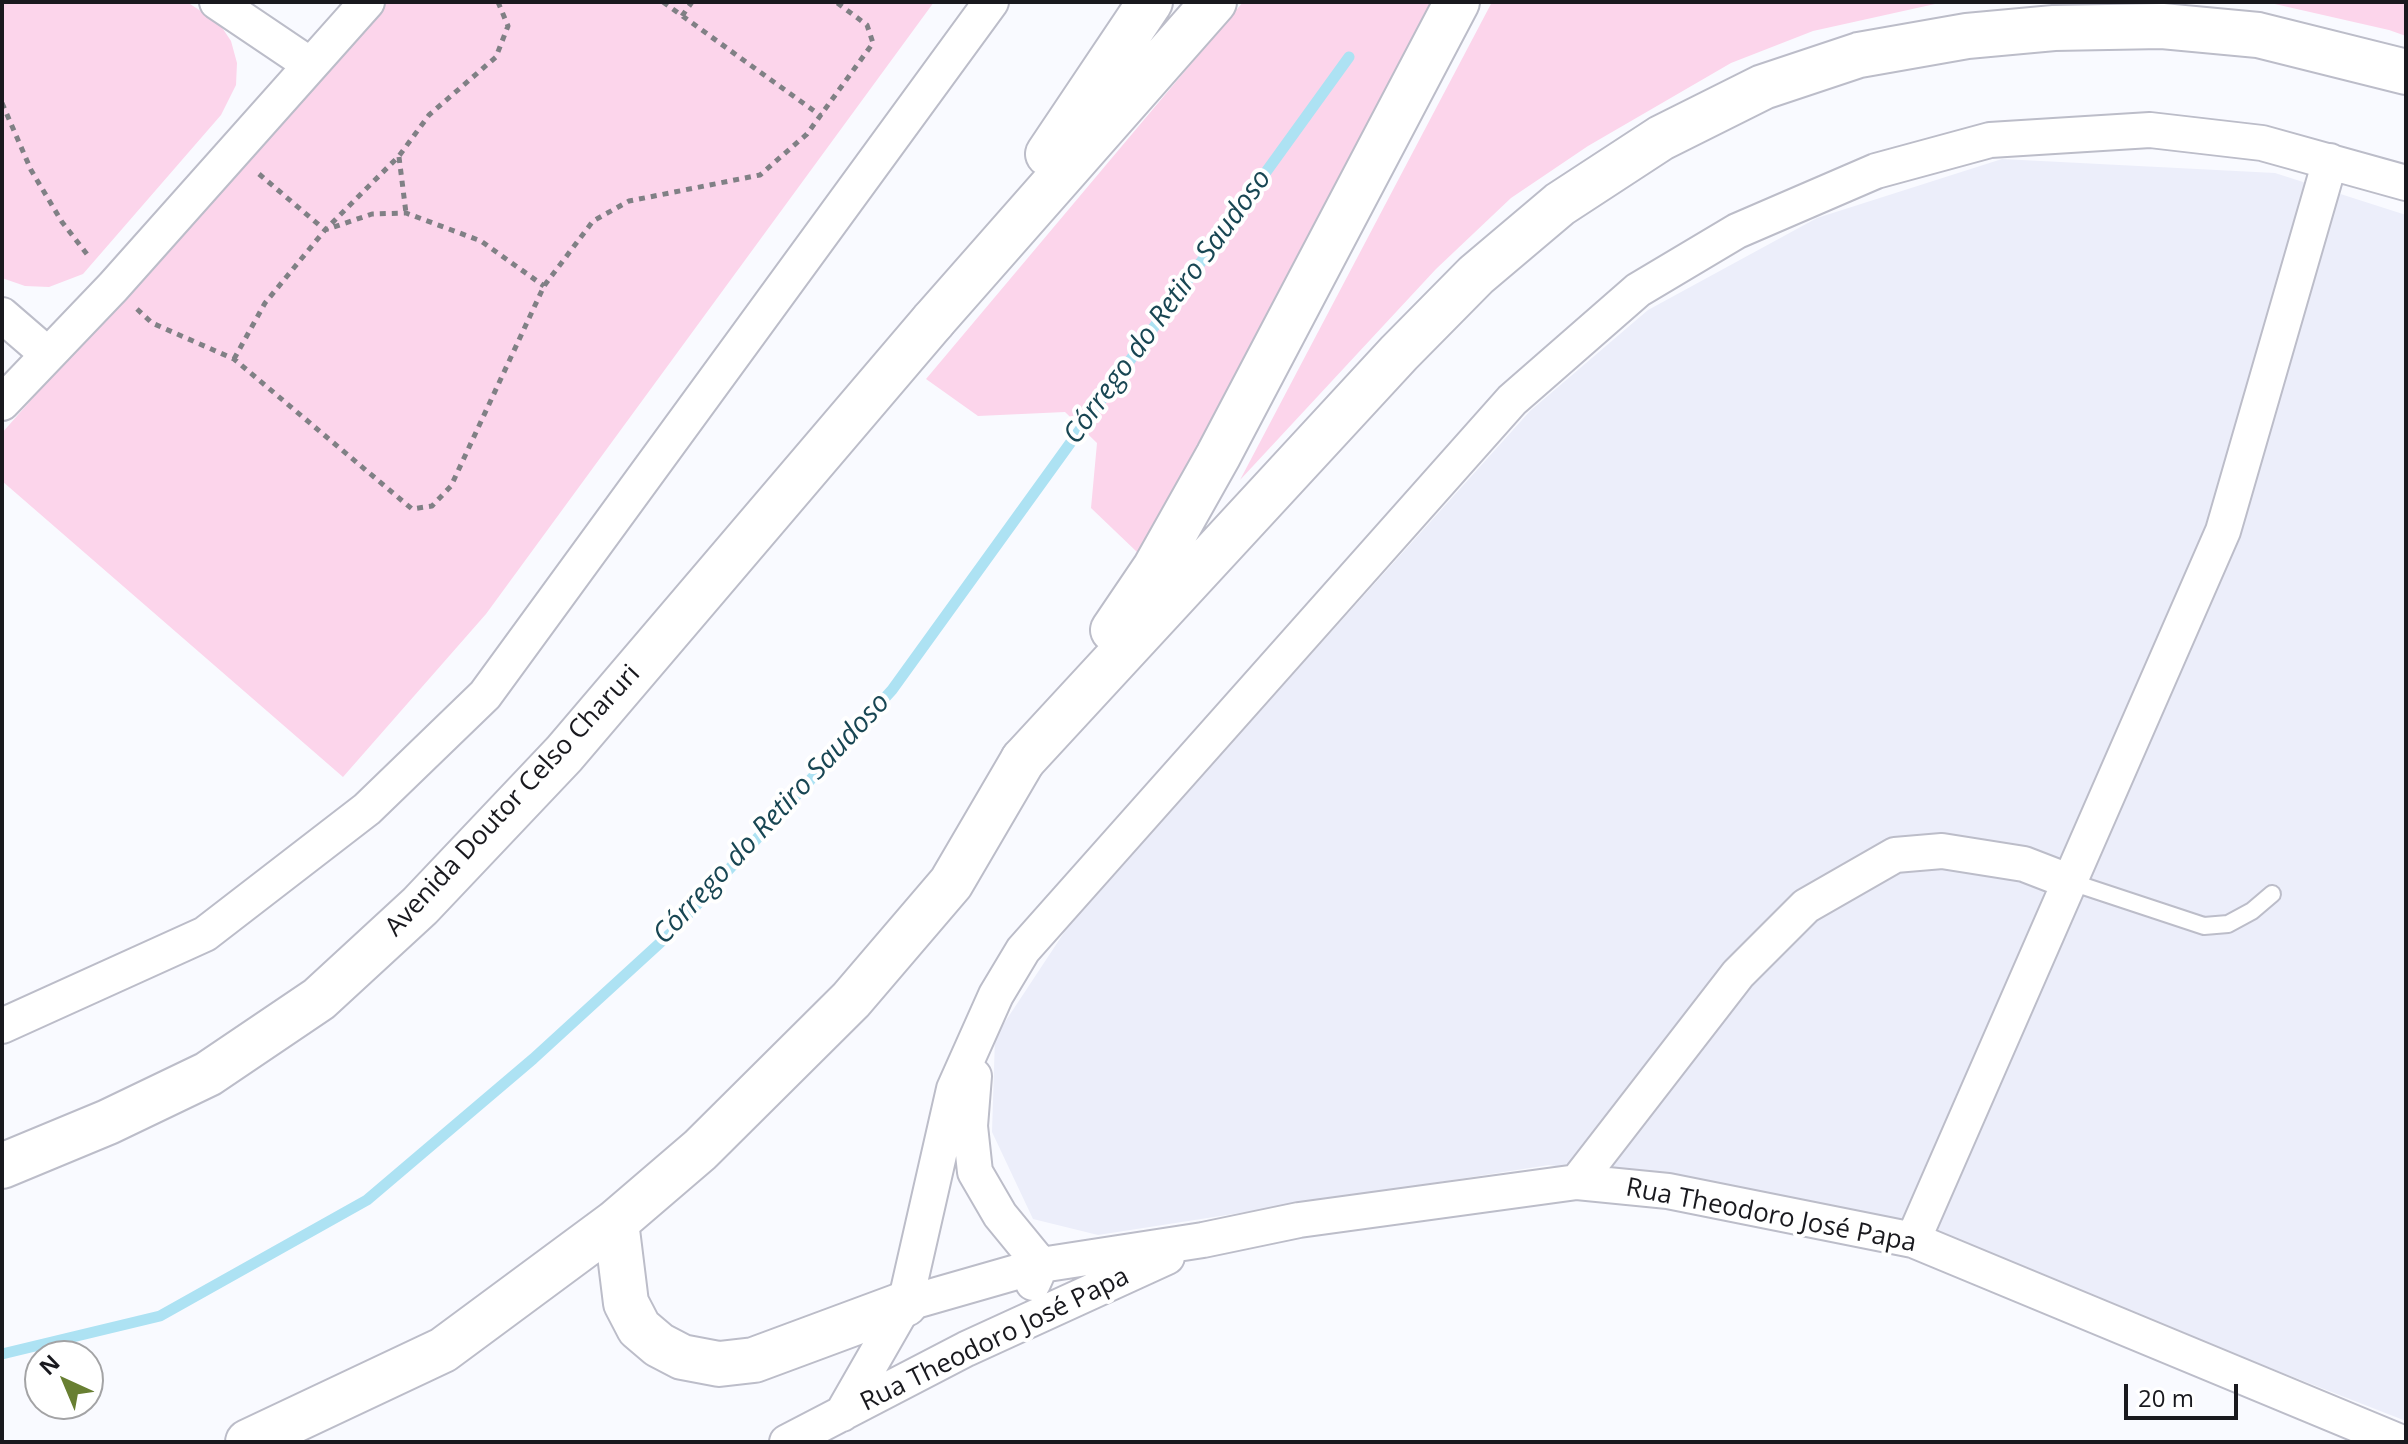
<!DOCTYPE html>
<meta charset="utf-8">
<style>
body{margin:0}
#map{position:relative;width:2408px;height:1444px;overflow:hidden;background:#f9faff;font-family:"Open Sans",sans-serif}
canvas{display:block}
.frame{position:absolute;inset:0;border:4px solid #19191e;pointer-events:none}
.north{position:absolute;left:24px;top:1340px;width:80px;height:80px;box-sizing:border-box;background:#fff;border:2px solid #a3a3a5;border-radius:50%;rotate:316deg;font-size:22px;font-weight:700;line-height:32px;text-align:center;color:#19191e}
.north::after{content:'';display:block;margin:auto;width:28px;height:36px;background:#687f32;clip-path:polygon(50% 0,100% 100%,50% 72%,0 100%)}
.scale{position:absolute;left:2124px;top:1384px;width:114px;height:36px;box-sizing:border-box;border:4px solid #19191e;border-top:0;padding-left:10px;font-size:24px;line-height:28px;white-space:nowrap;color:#19191e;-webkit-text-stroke:6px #fff;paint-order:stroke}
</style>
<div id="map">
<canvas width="2408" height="1444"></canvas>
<div class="frame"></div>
<div class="north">N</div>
<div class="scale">20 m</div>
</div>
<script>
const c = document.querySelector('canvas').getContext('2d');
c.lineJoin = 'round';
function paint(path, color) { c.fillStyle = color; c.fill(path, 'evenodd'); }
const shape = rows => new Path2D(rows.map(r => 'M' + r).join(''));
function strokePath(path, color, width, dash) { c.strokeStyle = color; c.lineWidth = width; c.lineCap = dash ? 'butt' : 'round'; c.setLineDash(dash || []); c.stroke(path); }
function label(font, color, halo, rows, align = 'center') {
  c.font = font + ' "Open Sans",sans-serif'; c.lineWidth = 8; c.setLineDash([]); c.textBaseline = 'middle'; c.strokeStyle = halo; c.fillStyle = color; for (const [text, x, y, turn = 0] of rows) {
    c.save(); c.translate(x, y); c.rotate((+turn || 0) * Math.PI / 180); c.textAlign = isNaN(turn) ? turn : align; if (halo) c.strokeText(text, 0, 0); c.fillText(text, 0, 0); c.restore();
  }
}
paint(shape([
 [2002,159,2275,173,2406,215,2406,1421,1875,1214,1549,1165,1098,1235,1033,1219,992,1132,995,1037,1073,919,1530,411,1648,310,1817,218]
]), '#eceefa');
paint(shape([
 [2,2,187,2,219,23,231,41,237,63,236,85,221,115,83,274,49,287,25,286,2,278],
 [381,2,934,2,486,614,343,777,2,481,2,433],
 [1243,2,1432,2,1183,480,1137,552,1091,508,1097,443,1065,412,978,416,926,379],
 [1492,2,1944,2,1813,31,1731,63,1588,146,1511,198,1436,269,1240,480],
 [2266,2,2406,2,2406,36,2389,30]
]), '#fcd5eb');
strokePath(shape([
 [2,1354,160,1316,367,1200,533,1059,673,931,892,690,1349,57]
]), '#ade2f3', 11);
const service = shape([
 [2068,881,2204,926,2228,924,2252,911,2272,894]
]);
const minor = shape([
 [217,2,309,64],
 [2,315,46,353],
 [2,403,113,287,367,2],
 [2,1026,205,934,367,809,485,695,991,2],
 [974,1076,970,1126,975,1172,1000,1215,1041,1265,1033,1283],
 [1577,1182,1738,974,1806,906,1895,855,1942,851,2024,864,2068,881],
 [1913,1240,2223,531,2330,161],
 [905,1304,1041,1265,1203,1240,1299,1220,1577,1182,1668,1191,1913,1240,2400,1442],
 [842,1414,905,1304,954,1089,996,995,1023,950,1512,400,1638,290,1737,231,1876,171,1990,140,2150,130,2262,143,2406,183],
 [787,1442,966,1349,1167,1257]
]);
const primary = shape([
 [2,1166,108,1122,208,1074,319,999,420,906,564,754,933,321],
 [616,1222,626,1303,639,1328,659,1345,682,1357,719,1364,754,1360,905,1304],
 [248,1442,443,1350,616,1222,700,1150,851,1000,951,883,1023,760]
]);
const motorway = shape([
 [1048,154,1150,2],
 [933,321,1214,2],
 [1113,630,1155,568,1218,456,1457,2],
 [1023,760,1399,353,1476,275,1560,204,1661,138,1763,87,1859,55,1967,36,2054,28,2162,26,2258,35,2406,72]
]);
strokePath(service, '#bcbdc9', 20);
strokePath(minor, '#bcbdc9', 38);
strokePath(primary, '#bcbdc9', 48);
strokePath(motorway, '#bcbdc9', 48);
strokePath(shape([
 [663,2,821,116],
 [682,16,692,2],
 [2,103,31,170,62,222,90,258],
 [399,157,406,213],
 [259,174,325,230,372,214,406,213,481,241,544,286],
 [137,309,152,323,234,359,412,509,432,506,451,486,544,286,593,221,629,201,760,175,807,134,873,43,867,25,836,2],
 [234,359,265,303,325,230,399,156,429,115,496,57,508,26,498,2]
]), '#808085', 5, [6, 6]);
strokePath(service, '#fff', 16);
strokePath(minor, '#fff', 34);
strokePath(primary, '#fff', 44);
strokePath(motorway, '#fff', 44);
label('26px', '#19191e', '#fff', [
 ["Avenida Doutor Celso Charuri",513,801,-47],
 ["Rua Theodoro José Papa",1771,1216,11],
 ["Rua Theodoro José Papa",995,1340,-26]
]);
label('italic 28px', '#184653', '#fff', [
 ["Córrego do Retiro Saudoso",1168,307,-54],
 ["Córrego do Retiro Saudoso",772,819,-47]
]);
</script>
